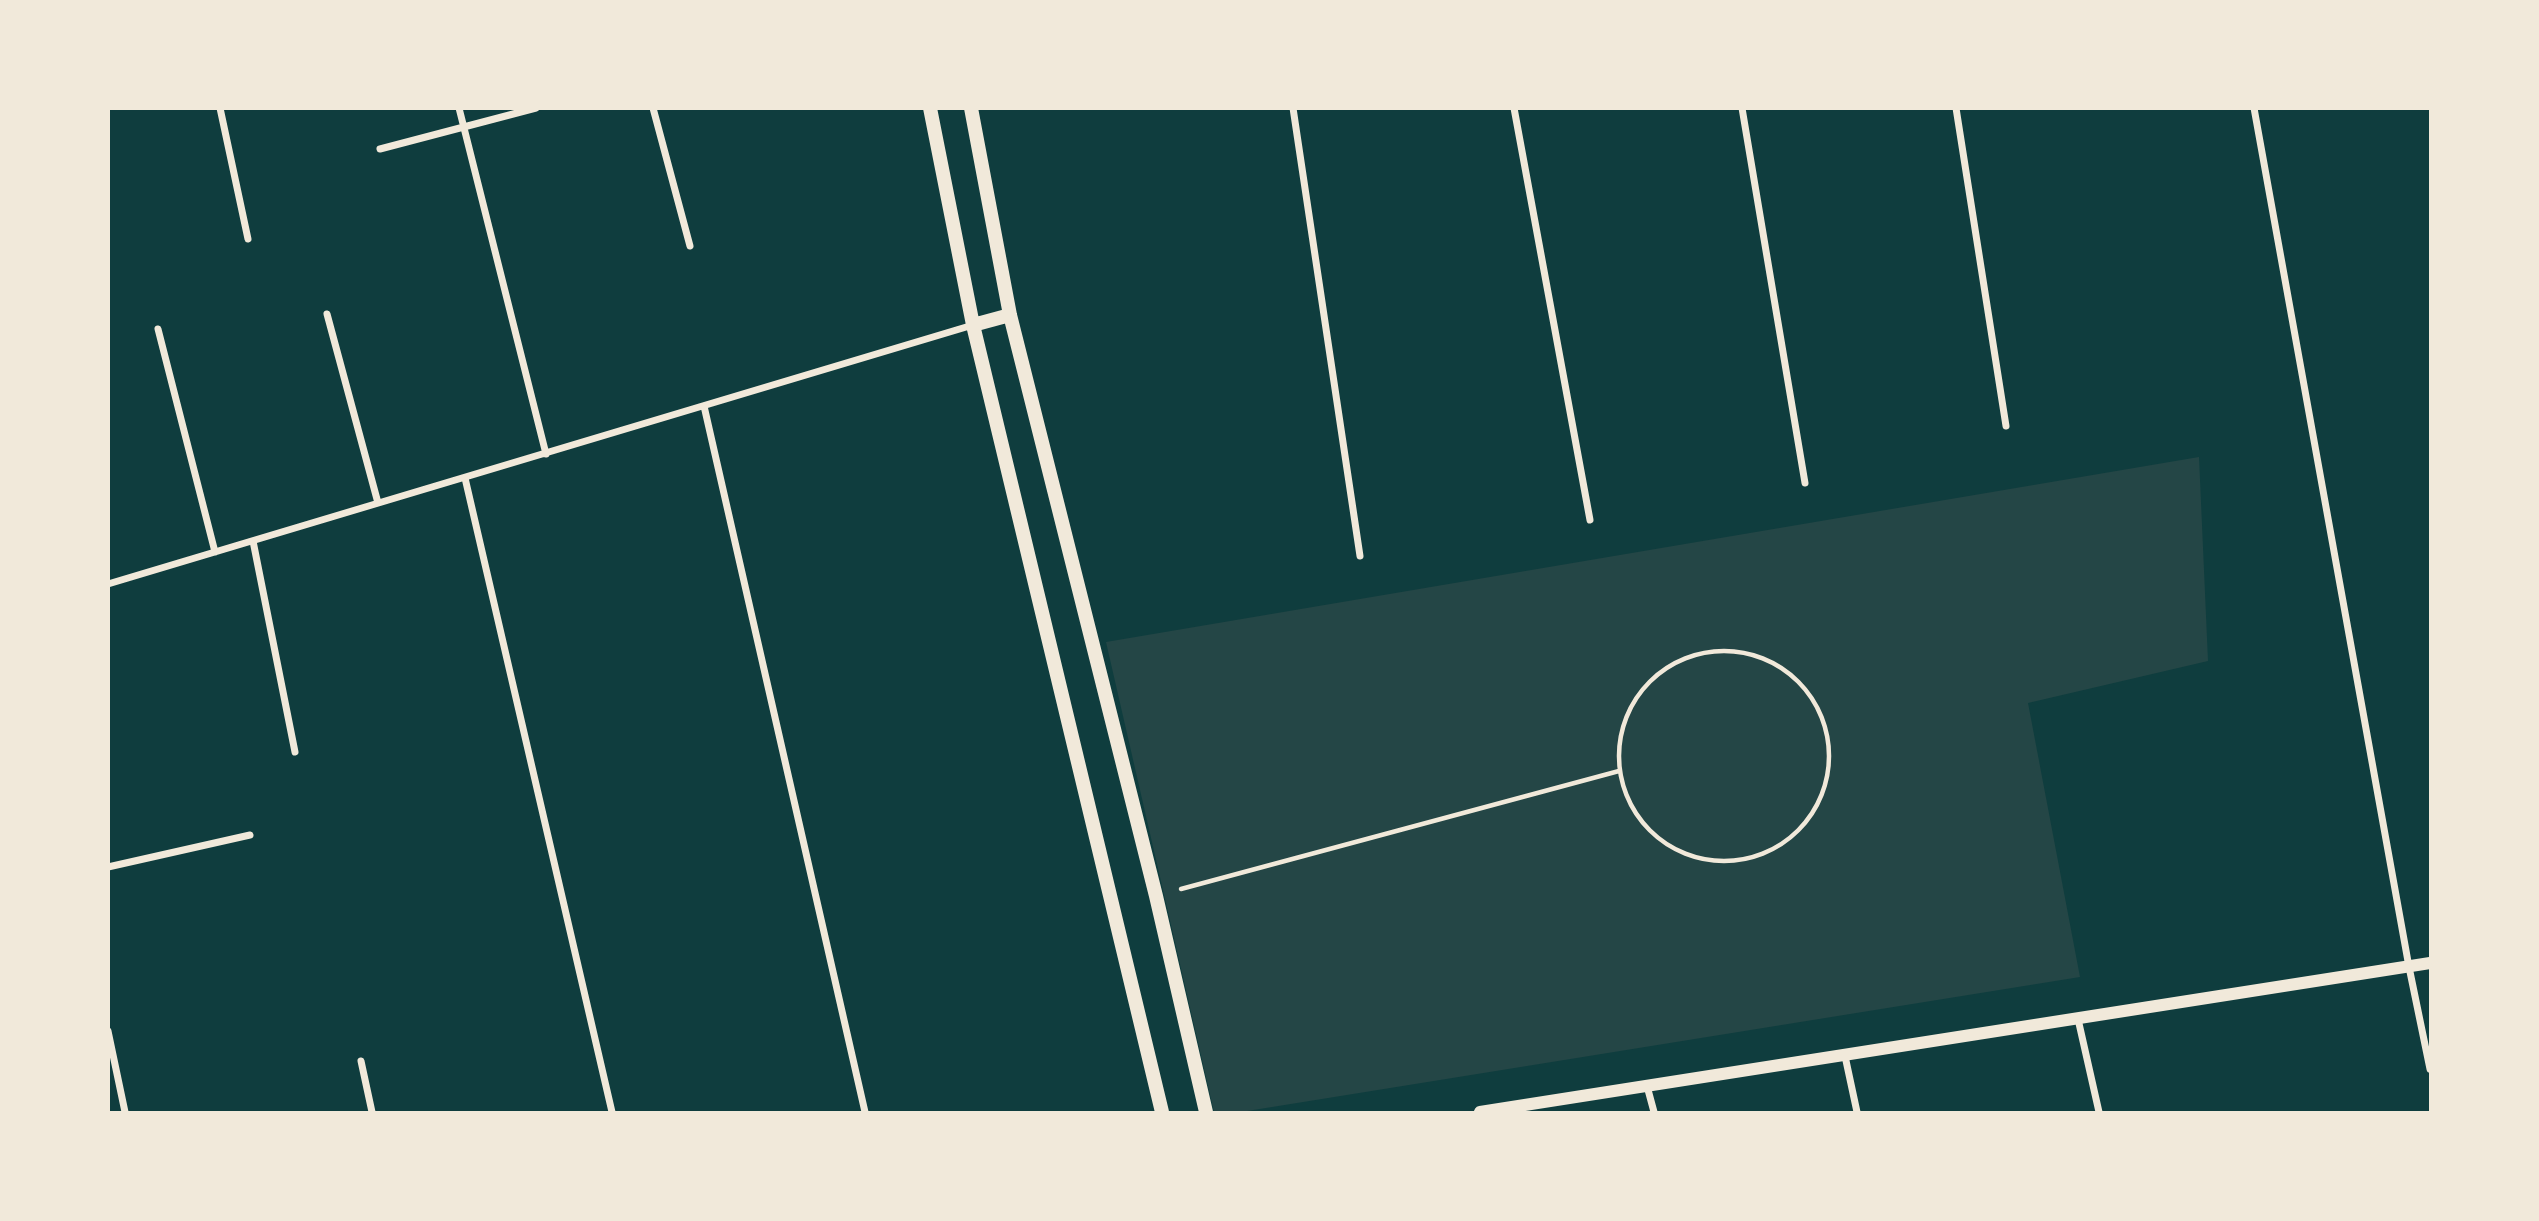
<!DOCTYPE html>
<style>
body{margin:0}
#map{position:relative;width:2539px;height:1221px;overflow:hidden;background:#0f3d3e;font-family:"Fira Sans",sans-serif}
canvas{display:block}
.frame{position:absolute;inset:0;border:110px solid #f1e9da;pointer-events:none}
</style>
<div id="map">
<canvas width="2539" height="1221"></canvas>
<div class="frame"></div>
</div>
<script>
const c = document.querySelector('canvas').getContext('2d');
c.lineJoin = 'round';
function paint(path, color) { c.fillStyle = color; c.fill(path, 'evenodd'); }
const shape = rows => new Path2D(rows.map(r => 'M' + r).join(''));
function strokePath(path, color, width, dash) { c.strokeStyle = color; c.lineWidth = width; c.lineCap = dash ? 'butt' : 'round'; c.setLineDash(dash || []); c.stroke(path); }
paint(shape([
 [2199,457,2208,661,2028,703,2080,977,1241,1112,1214,1112,1106,642]
]), '#244646');
strokePath(shape([
 '1619 756a105 105 0 1 1 210 0a105 105 0 1 1-210 0Z',
 [1181,889,1619,771]
]), '#f1e9da', 4.5);
strokePath(shape([
 [220,108,248,239],
 [459,108,546,454],
 [653,108,690,246],
 [1293,108,1360,556],
 [1514,108,1590,520],
 [1742,108,1805,483],
 [1956,108,2006,426],
 [2254,108,2409,967,2430,1069],
 [380,149,536,108],
 [327,314,378,503],
 [158,329,215,552],
 [704,406,865,1112],
 [465,478,612,1112],
 [253,541,295,752],
 [108,584,973,325],
 [108,867,250,835],
 [2078,1019,2099,1112],
 [108,1031,125,1112],
 [1845,1056,1857,1112],
 [361,1061,372,1112],
 [1647,1086,1654,1112]
]), '#f1e9da', 7);
strokePath(shape([
 [1480,1112,2430,963]
]), '#f1e9da', 12);
strokePath(shape([
 [930,108,973,325,1162,1112],
 [971,108,1010,315,1156,896,1206,1112],
 [973,325,1010,315]
]), '#f1e9da', 14);
</script>
